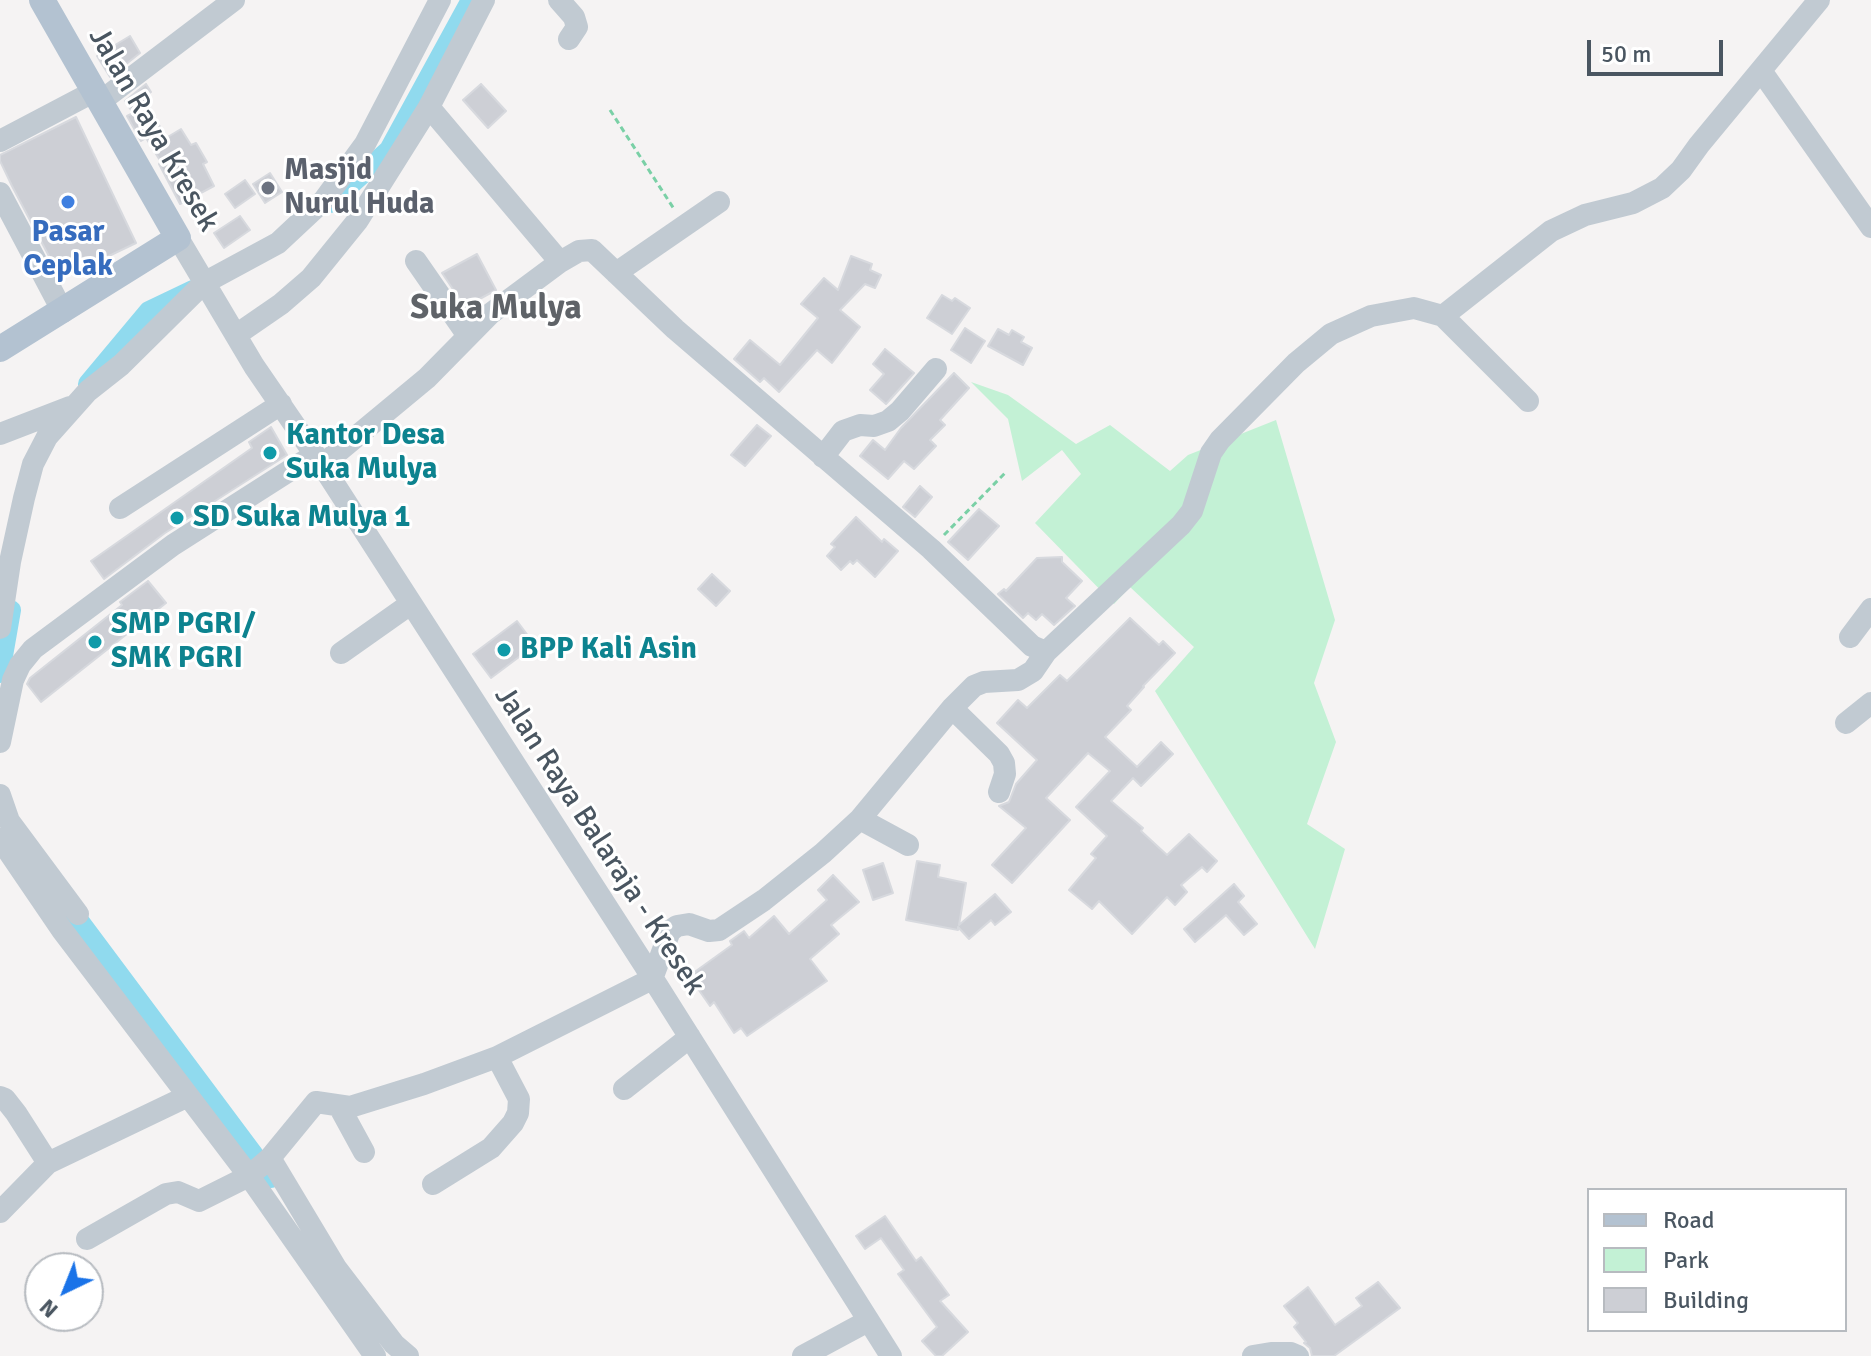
<!DOCTYPE html>
<style>
body{margin:0}
#map{position:relative;width:1871px;height:1356px;overflow:hidden;background:#f5f3f3;font-family:Signika,sans-serif}
canvas{display:block}
.legend{position:absolute;left:1587px;top:1188px;width:260px;height:144px;box-sizing:border-box;background:#fff;border:2px solid #b7bbc0;margin:0;padding:10px 14px;list-style:none;font-size:24px;color:#4a5661}
.legend li{display:flex;align-items:center;gap:16px;height:40px}
.legend b{width:40px;border:2px solid #b7bbc0}
.north{position:absolute;left:24px;top:1252px;width:80px;height:80px;box-sizing:border-box;background:#fff;border:2px solid #b7bbc0;border-radius:50%;rotate:223deg;font-size:22px;font-weight:700;line-height:32px;text-align:center;color:#4a5661}
.north::after{content:'';display:block;margin:auto;width:28px;height:36px;background:#1a73e8;clip-path:polygon(50% 0,100% 100%,50% 72%,0 100%)}
.scale{position:absolute;left:1587px;top:40px;width:136px;height:36px;box-sizing:border-box;border:4px solid #4a5661;border-top:0;padding-left:10px;font-size:24px;line-height:28px;white-space:nowrap;color:#4a5661;-webkit-text-stroke:6px #fff;paint-order:stroke}
</style>
<div id="map">
<canvas width="1871" height="1356"></canvas>
<ul class="legend">
<li><b style="height:10px;background:#b3c2d1"></b>Road</li>
<li><b style="height:22px;background:#c3f1d5"></b>Park</li>
<li><b style="height:22px;background:#cdcfd5"></b>Building</li>
</ul>
<div class="north">N</div>
<div class="scale">50 m</div>
</div>
<script>
const c = document.querySelector('canvas').getContext('2d');
c.lineJoin = 'round';
function paint(path, color) { c.fillStyle = color; c.fill(path, 'evenodd'); }
const shape = rows => new Path2D(rows.map(r => 'M' + r).join(''));
function strokePath(path, color, width, dash) { c.strokeStyle = color; c.lineWidth = width; c.lineCap = dash ? 'butt' : 'round'; c.setLineDash(dash || []); c.stroke(path); }
function label(font, color, halo, rows, align = 'center') {
  c.font = font + ' Signika,sans-serif'; c.lineWidth = 6; c.setLineDash([]); c.textBaseline = 'middle'; c.strokeStyle = halo; c.fillStyle = color; for (const [text, x, y, turn = 0] of rows) {
    c.save(); c.translate(x, y); c.rotate((+turn || 0) * Math.PI / 180); c.textAlign = isNaN(turn) ? turn : align; if (halo) c.strokeText(text, 0, 0); c.fillText(text, 0, 0); c.restore();
  }
}
paint(shape([
 [971,382,1008,395,1076,444,1110,425,1170,471,1188,455,1276,420,1335,620,1314,683,1336,742,1307,824,1345,849,1315,949,1155,691,1194,647,1130,587,1114,604,1035,523,1081,474,1062,450,1022,481,1008,419]
]), '#c3f1d5');
strokePath(shape([
 [330,203,389,150,471,0],
 [88,384,149,311,193,290],
 [0,673,11,610],
 [65,902,271,1178]
]), '#90daee', 20);
const building = shape([
 [130,36,140,53,110,77,97,56,130,36],
 [146,84,151,92,144,97,166,138,181,129,191,145,196,143,207,162,203,164,214,186,180,204,159,164,161,162,146,138,141,141,127,116,133,113,125,101,146,84],
 [481,84,506,111,488,128,463,100,481,84],
 [76,117,136,243,61,279,12,186,0,161,0,155,76,117],
 [270,173,282,192,265,203,253,184,270,173],
 [245,180,255,194,235,208,225,194,245,180],
 [240,216,250,230,224,248,214,233,240,216],
 [477,254,496,290,465,307,442,273,477,254],
 [851,256,872,264,870,270,881,275,875,288,865,284,840,310,860,327,832,363,817,350,779,392,764,378,760,382,734,359,750,340,780,365,818,318,801,304,824,278,838,290,851,256],
 [942,295,952,301,955,298,970,308,952,334,927,318,942,295],
 [965,328,985,341,971,363,951,350,965,328],
 [998,329,1009,335,1012,330,1024,337,1021,342,1032,348,1023,365,988,346,998,329],
 [885,349,914,373,886,404,870,390,884,374,873,364,885,349],
 [954,373,969,388,940,420,945,425,930,440,936,446,914,469,904,461,888,479,860,456,873,440,885,450,901,428,954,373],
 [757,425,771,436,745,466,731,455,757,425],
 [271,427,287,455,165,533,104,579,91,561,252,448,249,442,271,427],
 [920,486,932,497,915,517,903,507,920,486],
 [979,509,999,526,968,560,948,542,979,509],
 [856,517,882,542,884,539,898,551,875,577,857,560,853,564,850,561,841,570,827,556,835,547,831,544,856,517],
 [1062,557,1062,562,1082,581,1066,598,1075,606,1054,625,1042,614,1036,620,1028,613,1023,618,998,594,1004,589,1006,591,1037,558,1062,557],
 [712,574,730,591,716,606,698,589,712,574],
 [148,581,166,603,41,702,27,684,30,678,122,605,120,602,148,581],
 [1130,618,1159,645,1163,641,1175,653,1143,686,1144,687,1127,706,1131,710,1105,737,1137,767,1161,742,1173,754,1141,786,1133,778,1111,801,1143,828,1141,831,1167,855,1189,834,1217,861,1207,872,1202,867,1181,885,1187,892,1175,905,1167,897,1132,934,1099,901,1092,909,1069,890,1096,858,1091,854,1107,836,1076,807,1110,771,1088,753,1046,798,1070,820,1012,883,992,865,1026,828,999,806,1009,802,1016,784,1037,760,997,723,1018,700,1027,708,1060,675,1067,681,1130,618],
 [517,621,535,645,491,678,473,654,517,621],
 [917,861,940,865,938,877,966,883,959,925,995,894,1011,912,995,925,991,920,969,939,958,927,958,930,906,920,917,861],
 [883,863,893,893,873,900,863,870,883,863],
 [833,875,859,902,831,925,839,934,810,959,827,981,747,1036,741,1028,734,1033,714,1002,710,1006,689,976,732,945,730,941,744,931,749,938,774,916,789,934,827,900,818,890,833,875],
 [1234,884,1244,896,1238,902,1257,924,1244,935,1226,915,1195,942,1184,929,1234,884],
 [885,1216,916,1261,921,1257,949,1295,940,1301,968,1332,942,1356,936,1356,922,1341,937,1327,898,1274,904,1270,881,1238,865,1249,856,1236,885,1216],
 [1378,1282,1400,1308,1334,1356,1312,1356,1310,1348,1304,1343,1306,1342,1294,1327,1298,1323,1284,1306,1308,1287,1335,1325,1362,1306,1356,1298,1378,1282]
]);
paint(building, '#cdcfd5');
strokePath(building, '#d7d9de', 2);
strokePath(shape([
 [610,110,674,209],
 [944,535,1005,473]
]), '#7ad0a6', 3, [6, 4]);
strokePath(shape([
 [559,0,574,17,577,27,569,39],
 [1762,72,1871,227],
 [101,101,234,0],
 [429,107,560,262],
 [0,141,95,91],
 [0,193,63,312],
 [178,238,254,366,322,465,643,963,891,1356],
 [416,261,468,336],
 [616,273,719,202],
 [1443,316,1551,231,1585,215,1633,203,1662,188,1681,170,1699,145,1819,0],
 [236,335,281,304,311,278,358,220,429,107,484,0],
 [0,434,70,407],
 [823,457,843,431,860,425,874,426,888,421,900,411,936,369],
 [322,465,427,378,490,314,560,262,579,251,592,250,675,329,931,549,1032,646,1046,652],
 [120,508,281,404],
 [0,628,10,562,24,498,33,464,47,437,88,391,121,365,204,283,278,243,324,200,365,144,440,0],
 [1850,637,1871,609],
 [341,653,409,605],
 [952,708,999,754,1004,763,1005,774,999,792],
 [1846,723,1871,703],
 [0,742,13,680,20,665,33,649,173,545,314,455],
 [0,795,9,821,78,914],
 [860,819,908,845],
 [0,839,62,930,249,1176,375,1356],
 [624,1089,690,1037],
 [0,1097,5,1099,16,1113,48,1163,188,1096],
 [340,1108,364,1152],
 [270,1158,336,1268,394,1344,408,1356],
 [433,1184,491,1148,513,1123,518,1113,519,1099,497,1057],
 [0,1212,48,1163],
 [87,1239,166,1194,178,1192,199,1201,249,1176,270,1158,316,1102,350,1107,424,1084,497,1057,652,979,670,931,677,926,689,924,709,931,719,930,764,900,823,853,860,819,952,708,974,686,984,682,1018,680,1033,671,1046,652,1181,525,1192,511,1211,453,1220,440,1296,363,1331,334,1371,316,1414,308,1443,316,1528,401],
 [803,1356,868,1321],
 [1253,1356,1271,1353,1291,1353,1298,1356]
]), '#c1cad2', 22);
strokePath(shape([
 [0,349,178,238,42,0]
]), '#b3c2d1', 26);
for (const [x, y, r, color] of [
 [268,188,8,"#6b7280"],
 [68,202,8,"#3f7fe0"],
 [270,453,8,"#0f9aa8"],
 [177,518,8,"#0f9aa8"],
 [95,642,8,"#0f9aa8"],
 [504,650,8,"#0f9aa8"]
]) { const dot = new Path2D(); dot.arc(x, y, r, 0, 2 * Math.PI); c.fillStyle = color; c.fill(dot); strokePath(dot, '#fff', 3); }
label('30px', '#4a5661', '#fff', [
 ["Jalan Raya Kresek",153,130,60],
 ["Jalan Raya Balaraja - Kresek",599,841,57]
]);
label('bold 30px', '#5b616d', '#fff', [
 ["Masjid",284,171],
 ["Nurul Huda",284,205]
], 'left');
label('bold 30px', '#366cbe', '#fff', [
 ["Pasar",68,233],
 ["Ceplak",68,267]
]);
label('bold 30px', '#0d838f', '#fff', [
 ["Kantor Desa",286,436],
 ["Suka Mulya",286,470],
 ["SD Suka Mulya 1",193,518],
 ["SMP PGRI/",111,625],
 ["SMK PGRI",111,659],
 ["BPP Kali Asin",520,650]
], 'left');
label('bold 34px', '#5f6368', '#fff', [
 ["Suka Mulya",496,309]
]);
</script>
